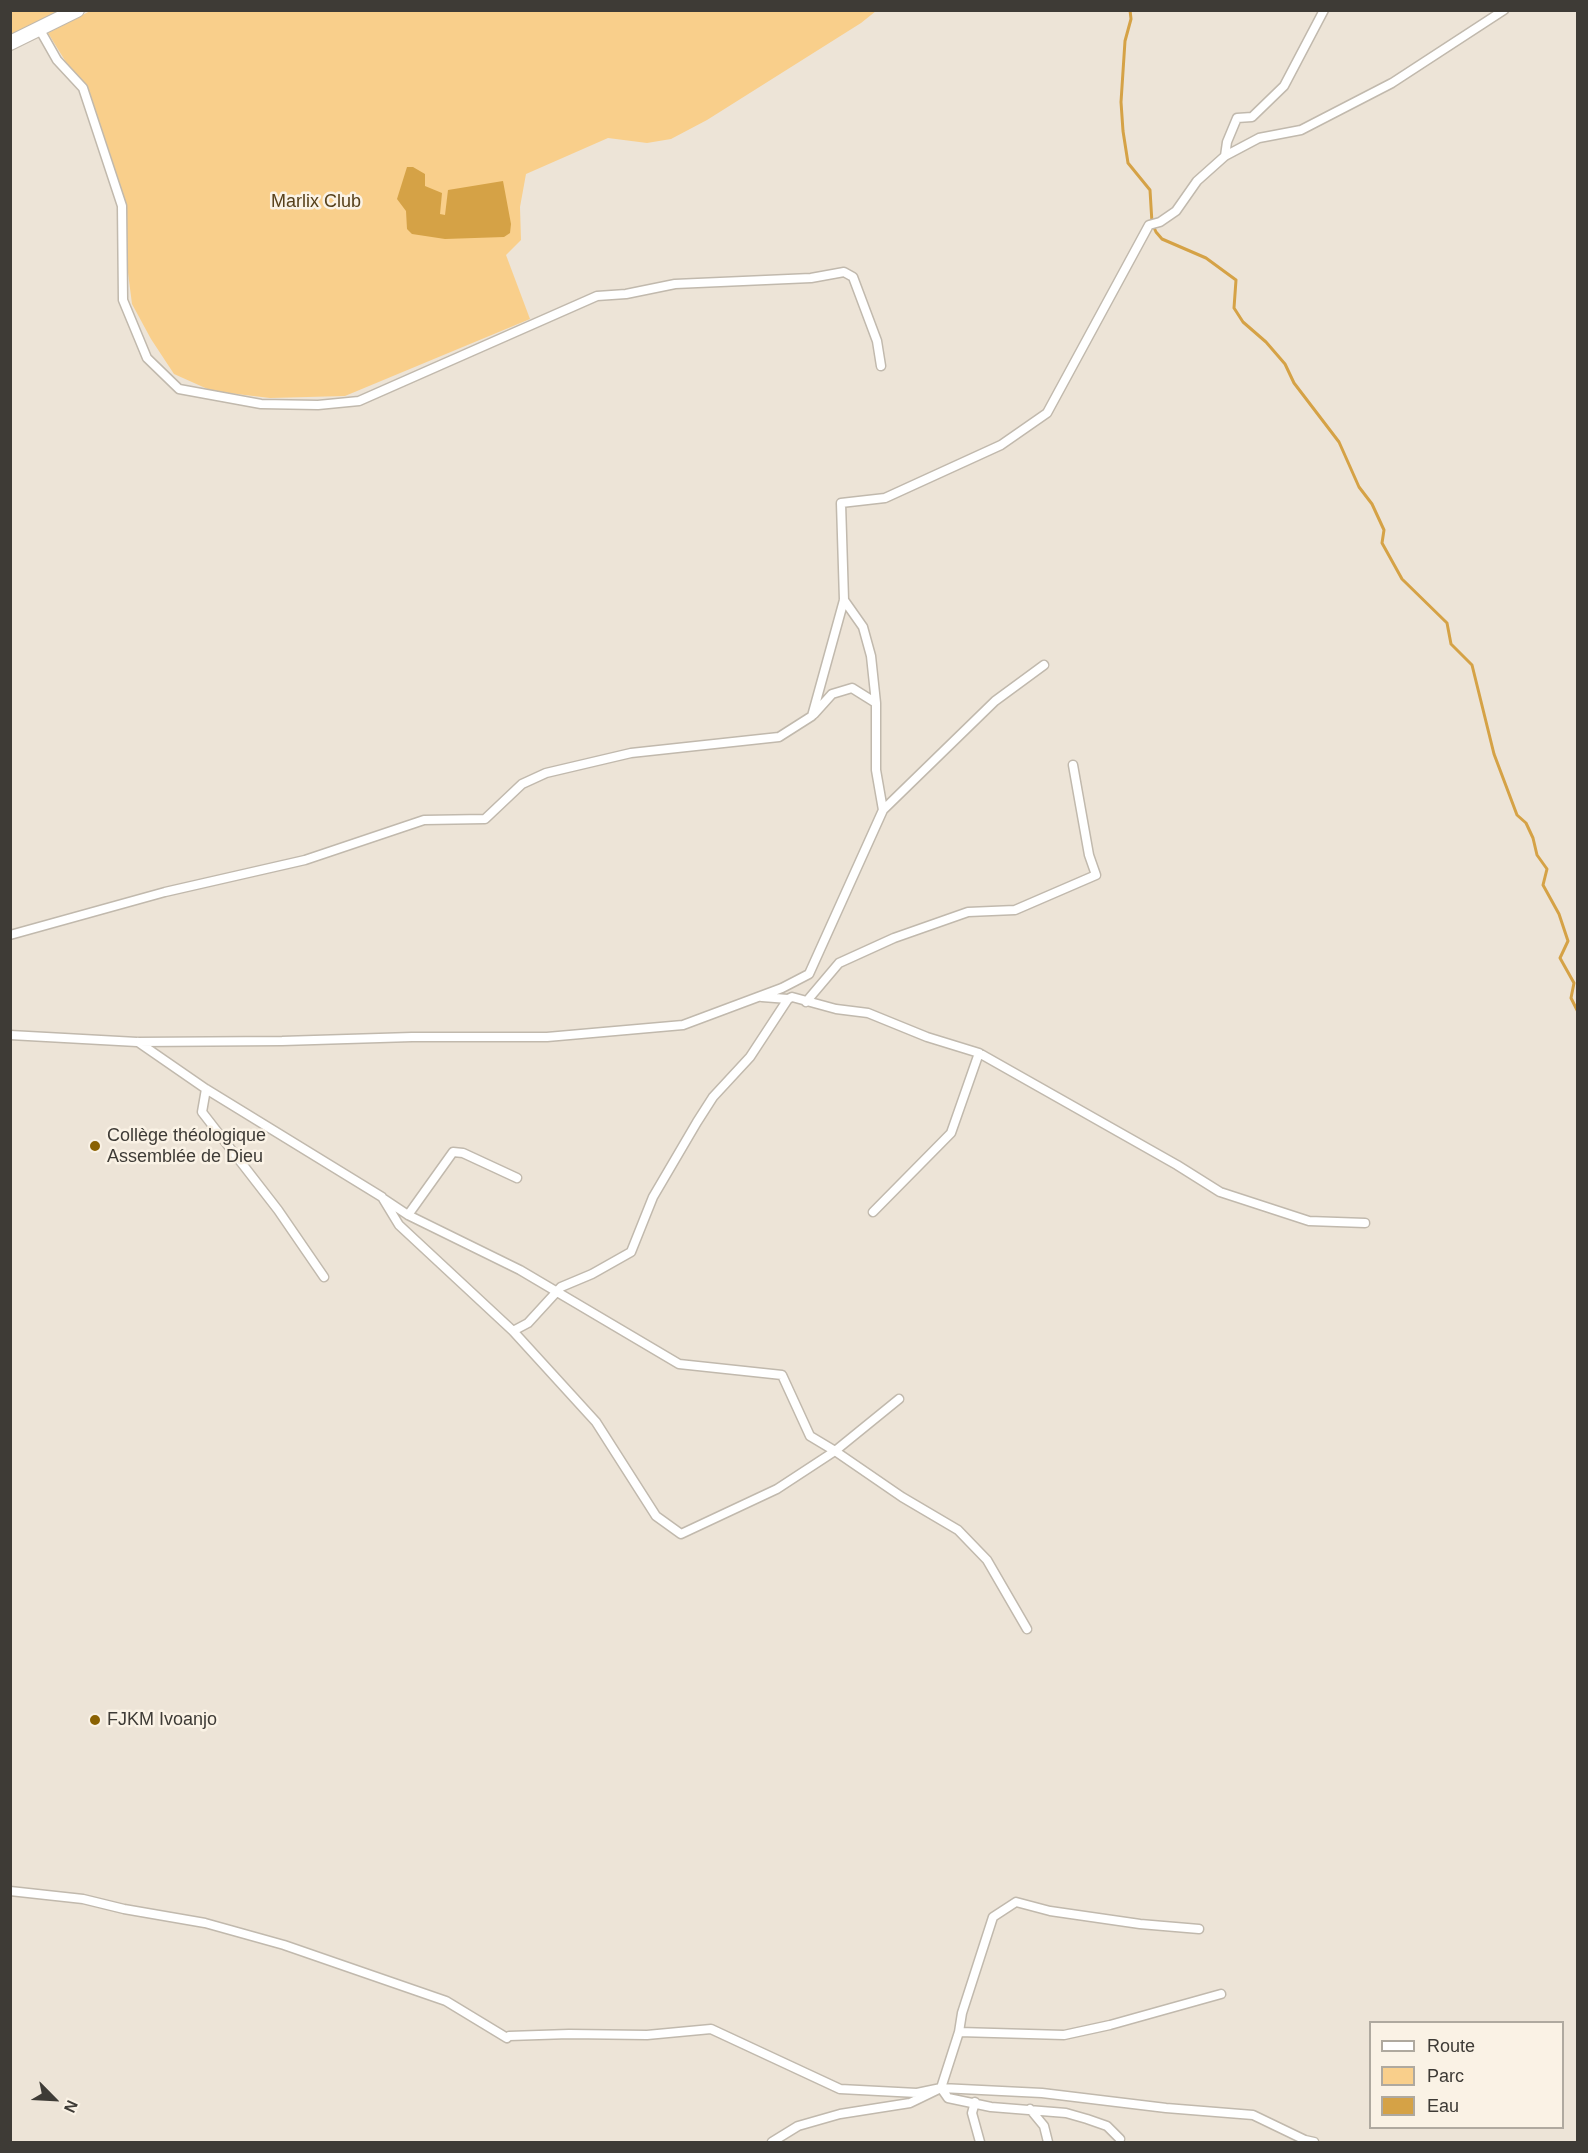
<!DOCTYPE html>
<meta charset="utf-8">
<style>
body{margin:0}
#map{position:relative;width:1588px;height:2153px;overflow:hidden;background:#ede4d7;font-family:Arial,sans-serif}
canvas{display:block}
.frame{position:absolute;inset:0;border:12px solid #3e3b36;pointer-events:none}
.legend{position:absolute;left:1369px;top:2021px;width:195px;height:108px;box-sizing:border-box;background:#faf2e5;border:2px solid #afa99f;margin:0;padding:8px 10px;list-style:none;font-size:18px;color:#3e3b36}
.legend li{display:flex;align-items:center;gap:12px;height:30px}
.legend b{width:30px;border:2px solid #afa99f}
.north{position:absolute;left:24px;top:2069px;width:60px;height:60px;-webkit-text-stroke:4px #faf2e5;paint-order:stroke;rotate:114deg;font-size:16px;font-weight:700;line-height:24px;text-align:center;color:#3e3b36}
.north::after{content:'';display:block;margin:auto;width:21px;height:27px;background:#3e3b36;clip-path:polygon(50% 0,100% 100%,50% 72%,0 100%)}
</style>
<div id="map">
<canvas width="1588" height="2153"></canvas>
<div class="frame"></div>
<ul class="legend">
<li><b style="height:8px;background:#fff"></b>Route</li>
<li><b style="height:16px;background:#f9cf8b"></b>Parc</li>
<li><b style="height:16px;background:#d5a246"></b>Eau</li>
</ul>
<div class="north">N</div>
</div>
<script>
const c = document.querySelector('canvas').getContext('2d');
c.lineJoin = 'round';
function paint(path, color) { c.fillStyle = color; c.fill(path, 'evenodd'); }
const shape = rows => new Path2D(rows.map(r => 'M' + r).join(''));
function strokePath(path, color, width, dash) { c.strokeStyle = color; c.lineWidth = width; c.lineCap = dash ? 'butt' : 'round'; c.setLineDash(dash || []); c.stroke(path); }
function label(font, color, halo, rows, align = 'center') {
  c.font = font + ' Arial,sans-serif'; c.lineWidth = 5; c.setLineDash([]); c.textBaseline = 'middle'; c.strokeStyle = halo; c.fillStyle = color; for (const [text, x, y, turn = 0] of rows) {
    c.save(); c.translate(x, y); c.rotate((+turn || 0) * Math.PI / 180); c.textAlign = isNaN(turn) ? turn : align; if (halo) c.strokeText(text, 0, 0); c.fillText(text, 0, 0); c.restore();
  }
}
paint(shape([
 [92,10,876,11,861,23,707,120,671,139,647,143,608,138,526,174,520,207,521,240,506,255,530,319,345,396,270,398,212,391,174,374,151,339,132,304,127,265,125,208,90,101,48,33],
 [10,11,77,11,11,43]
]), '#f9cf8b');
paint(shape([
 [407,167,413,167,425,174,425,186,442,193,440,214,445,215,448,190,503,181,511,224,510,233,504,237,445,239,412,234,407,229,406,211,397,199]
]), '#d5a246');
strokePath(shape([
 [1130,10,1131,19,1125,41,1121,102,1123,131,1128,163,1150,190,1152,223,1156,232,1162,239,1206,258,1236,280,1234,308,1243,322,1266,342,1285,364,1294,383,1339,442,1359,487,1372,504,1384,530,1382,543,1402,579,1447,623,1451,644,1472,665,1494,754,1517,815,1526,823,1533,838,1537,855,1547,869,1543,885,1559,914,1568,941,1560,958,1574,983,1571,998,1578,1012]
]), '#d5a246', 3);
const minor = shape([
 [40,30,57,60,83,88,122,206,123,300,147,358,179,389,261,404,318,405,359,401,597,296,626,294,675,284,811,278,844,272,853,277,877,341,881,366],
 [1225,156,1227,142,1237,118,1252,117,1284,86,1324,10],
 [844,600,863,627,871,656,876,703],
 [883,810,995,701,1044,665],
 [10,935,165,892,305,860,424,820,485,819,522,784,546,773,631,753,779,737,812,716,844,600,841,503,885,498,1001,445,1047,413,1149,225,1160,222,1176,211,1197,181,1225,156,1259,138,1301,130,1392,83,1504,10],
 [762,997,788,999,792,997,836,1009,868,1013,927,1037,979,1053,1177,1165,1220,1192,1309,1221,1365,1223],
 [806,1002,839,963,894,938,968,912,1015,910,1096,875,1089,855,1073,765],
 [10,1035,137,1042,282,1041,412,1037,547,1037,683,1025,782,988,809,974,883,810,876,770,876,703,852,688,832,694,814,714],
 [138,1042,206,1089,382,1197,399,1225,513,1331,596,1422,656,1516,681,1534,777,1489,835,1451,899,1399],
 [206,1089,202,1112,278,1210,324,1277],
 [384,1199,408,1215,520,1270,679,1364,782,1375,810,1436,835,1451,902,1497,958,1530,987,1560,1027,1629],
 [873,1212,951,1133,979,1053],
 [408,1215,453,1152,463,1153,517,1178],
 [513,1331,528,1323,561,1287,592,1274,631,1252,653,1197,697,1122,713,1097,750,1057,788,999],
 [10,1891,83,1899,124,1909,205,1923,284,1945,446,2001,507,2038,509,2036,569,2034,647,2035,711,2029,840,2089,917,2093,941,2088,1042,2093,1166,2108,1253,2115,1305,2140,1314,2142],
 [959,2032,1064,2035,1110,2025,1221,1994],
 [941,2088,948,2098,991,2107,1066,2113,1087,2119,1107,2126,1120,2139],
 [975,2102,972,2113,980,2142],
 [1030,2109,1044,2126,1048,2142],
 [772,2142,798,2126,840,2114,910,2103,941,2088,959,2032,962,2013,993,1917,1016,1902,1050,1911,1140,1924,1199,1929]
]);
const primary = shape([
 [10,43,77,10]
]);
strokePath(minor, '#c1b9ad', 11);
strokePath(primary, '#c1b9ad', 16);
strokePath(minor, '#fff', 8);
strokePath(primary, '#fff', 14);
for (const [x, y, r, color] of [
 [95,1146,6,"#8a6101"],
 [95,1720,6,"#8a6101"]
]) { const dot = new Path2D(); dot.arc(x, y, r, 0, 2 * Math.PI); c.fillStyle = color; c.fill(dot); strokePath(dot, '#faf2e5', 2); }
label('18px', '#57411b', '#faf2e5', [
 ["Marlix Club",316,202]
]);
label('18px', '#3e3b36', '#faf2e5', [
 ["Collège théologique",107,1136],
 ["Assemblée de Dieu",107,1157],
 ["FJKM Ivoanjo",107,1720]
], 'left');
</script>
